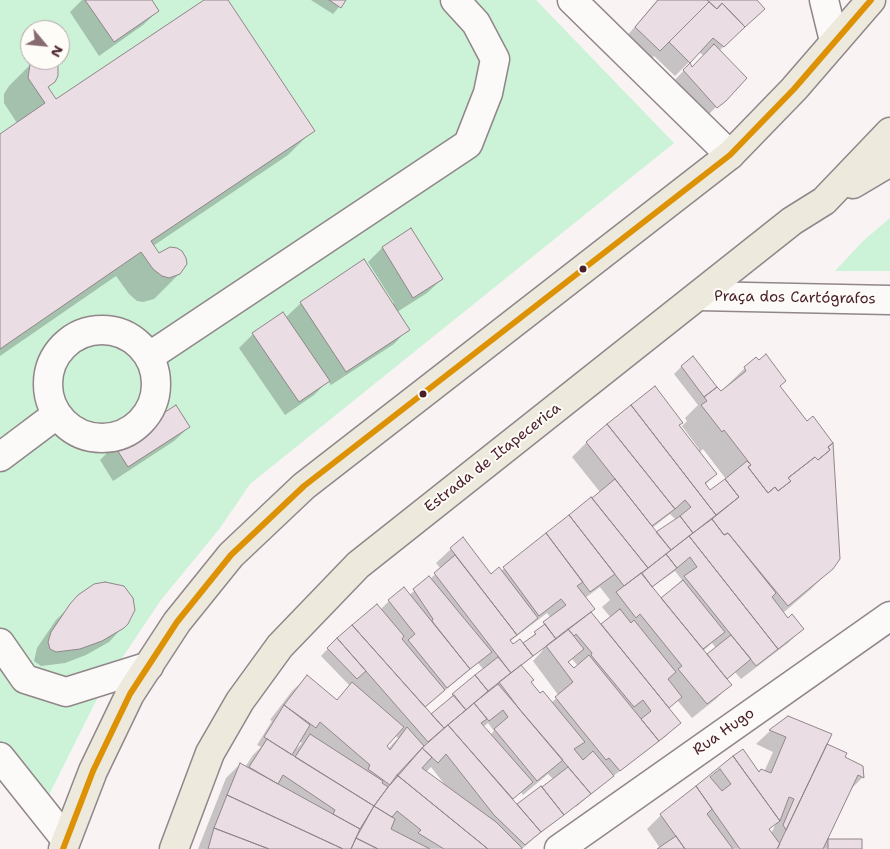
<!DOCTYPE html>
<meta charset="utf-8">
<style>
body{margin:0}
#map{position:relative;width:890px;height:849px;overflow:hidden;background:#f9f3f4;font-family:"Shantell Sans",sans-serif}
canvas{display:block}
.north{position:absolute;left:20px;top:20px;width:50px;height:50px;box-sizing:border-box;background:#fdfcf7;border:1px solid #b5a4a5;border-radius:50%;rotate:118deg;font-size:14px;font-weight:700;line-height:20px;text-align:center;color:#4a1f2b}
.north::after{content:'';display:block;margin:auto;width:18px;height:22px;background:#876971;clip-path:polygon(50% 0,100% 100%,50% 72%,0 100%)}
</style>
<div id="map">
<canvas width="890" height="849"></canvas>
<div class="north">N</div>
</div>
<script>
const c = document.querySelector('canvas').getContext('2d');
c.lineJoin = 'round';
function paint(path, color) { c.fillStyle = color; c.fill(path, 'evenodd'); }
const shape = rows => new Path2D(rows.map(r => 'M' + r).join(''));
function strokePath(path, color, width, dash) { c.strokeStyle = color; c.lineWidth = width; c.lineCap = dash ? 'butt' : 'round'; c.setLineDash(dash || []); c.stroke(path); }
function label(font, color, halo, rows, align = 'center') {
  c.font = font + ' "Shantell Sans",sans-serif'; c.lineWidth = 4; c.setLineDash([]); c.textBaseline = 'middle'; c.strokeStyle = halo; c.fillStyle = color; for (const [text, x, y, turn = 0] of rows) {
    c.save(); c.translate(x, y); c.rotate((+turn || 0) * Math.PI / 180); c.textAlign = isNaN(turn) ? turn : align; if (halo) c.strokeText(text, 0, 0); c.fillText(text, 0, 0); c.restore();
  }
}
paint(shape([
 [0,0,536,0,674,143,250,484,220,528,161,600,104,685,45,803,0,779],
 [30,30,60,30,60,60,30,60],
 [890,218,890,271,835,271,863,241]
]), '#ccf2d7');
paint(shape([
 [82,0,150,0,158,11,143,25,99,56,70,12],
 [206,0,226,0,313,130,288,155,153,246,159,255,179,274,154,299,143,302,137,301,129,294,116,276,0,356,0,135,17,123,4,103,4,94,9,86,34,61,48,60,47,88,56,101],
 [311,0,345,0,333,14],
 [657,0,755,0,763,9,719,51,745,78,702,121,670,85,689,65,692,68,704,56,699,52,675,76,654,56,645,65,622,42],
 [411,230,442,279,427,293,397,312,408,329,394,344,331,385,328,381,314,395,285,415,239,348,253,334,285,318,301,303,363,261,392,304,394,303,368,262,382,248],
 [682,366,720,392,745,368,779,387,832,568,811,589,783,613,788,619,802,629,788,643,741,679,735,672,726,679,730,685,716,699,692,718,677,700,668,709,680,723,665,737,604,783,576,807,575,806,533,839,522,849,198,849,226,778,240,764,245,767,253,755,261,747,257,745,272,721,270,720,292,691,307,677,336,701,350,686,321,656,338,638,380,610,389,601,409,595,430,579,441,569,436,563,451,549,491,576,501,571,600,492,572,457,586,443,654,388,678,426,698,451,699,449,682,426,687,421,685,418,698,405,674,374],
 [703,449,726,479,710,492,705,485,716,474,699,453],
 [670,514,676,520,656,533,652,528],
 [675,571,682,580,661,600,651,588],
 [600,587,610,600,602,607,611,618,601,626,589,612,585,598],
 [547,613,551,618,523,645,513,646,509,642],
 [712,643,716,648,707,656,703,651],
 [542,649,543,650,533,661,559,696,551,703,540,695,520,667],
 [572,659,578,666,574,670,568,663],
 [478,663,484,670,453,695,431,716,424,708],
 [488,723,494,731,490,735,483,727],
 [395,735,398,738,388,749,385,746],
 [299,741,302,743,292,753],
 [431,767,445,785,426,772],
 [548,774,553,779,517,806,512,800,521,792,523,795],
 [176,407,189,427,174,441,113,481,100,460,114,446],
 [71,605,123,627,109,642,86,655,65,663,41,666,34,661,37,648,56,620],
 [788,717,843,758,862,767,862,778,849,791,826,840,861,840,861,849,659,849,660,848,647,829,661,815,709,777,710,778,720,769,758,773,764,772,773,752,756,744,770,731],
 [776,823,771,834,768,830]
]), '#0003');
const building = shape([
 [85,0,152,0,159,11,114,42,85,0],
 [204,0,228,0,315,131,151,241,159,253,170,247,177,248,182,251,186,258,187,264,180,274,169,278,162,276,153,269,141,252,0,349,0,134,45,103,28,78,30,64,33,60,52,60,58,67,58,76,55,82,48,87,56,99,204,0],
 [329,0,346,0,341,8,329,0],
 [658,0,707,0,709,2,660,51,635,27,658,0],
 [707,0,757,0,765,9,745,27,722,3,717,9,707,0],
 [709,2,717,9,722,3,745,27,724,47,713,38,690,63,669,42,709,2],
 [714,44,747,78,726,101,717,108,683,70,690,63,692,67,714,44],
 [411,228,443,279,413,298,382,247,411,228],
 [364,259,410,330,346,372,300,302,364,259],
 [283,312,330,381,299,402,252,333,283,312],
 [766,354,786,381,780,386,807,421,813,416,833,443,828,447,830,450,818,460,815,457,788,478,791,481,778,491,775,487,768,493,748,467,751,465,724,430,722,432,701,405,707,401,704,397,717,387,721,391,746,371,744,367,756,357,759,360,766,354],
 [693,356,717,387,704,397,681,366,693,356],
 [655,386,683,423,679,425,717,474,705,483,710,490,725,479,739,497,716,515,631,405,655,386],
 [176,405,190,427,128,467,114,445,176,405],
 [631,405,716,515,693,533,680,516,691,507,685,500,675,509,607,424,631,405],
 [607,424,675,509,652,526,586,442,607,424],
 [833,443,840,559,833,569,788,606,728,533,724,535,712,519,739,497,725,479,747,461,751,465,748,467,768,493,775,487,778,491,791,481,788,478,815,457,818,460,830,450,828,447,833,443],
 [615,479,671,550,648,568,592,498,615,479],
 [591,497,648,568,624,586,569,515,591,497],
 [569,515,615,574,590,592,546,533,569,515],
 [680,516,693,533,671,550,656,532,680,516],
 [712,519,724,535,728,533,776,593,772,597,788,618,792,614,804,629,778,649,689,536,712,519],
 [546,533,583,582,577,586,595,609,556,639,543,622,566,605,561,599,539,616,503,567,546,533],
 [689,536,778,649,756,666,684,576,697,567,690,557,677,568,666,554,689,536],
 [463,537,491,574,499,567,538,618,517,635,450,548,463,537],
 [666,554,677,568,652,587,642,573,666,554],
 [455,555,517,635,510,640,513,644,520,639,533,656,511,673,434,573,455,555],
 [641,573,732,685,707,704,678,669,682,666,640,614,636,618,616,592,641,573],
 [429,576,492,652,470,669,432,621,433,619,413,589,429,576],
 [683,580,725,632,703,649,661,598,683,580],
 [105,582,124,586,133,598,135,610,128,624,124,628,102,641,80,649,56,652,50,649,48,642,51,632,70,604,78,595,94,584,105,582],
 [404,587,470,669,447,688,408,640,415,634,388,600,404,587],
 [377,604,404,636,402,639,445,690,425,707,352,625,377,604],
 [620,609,631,623,634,620,676,672,668,679,682,697,669,708,601,624,620,609],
 [591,612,681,723,659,741,641,719,651,711,643,700,634,707,591,655,592,653,576,634,574,636,568,629,591,612],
 [545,624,556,639,533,656,523,643,536,634,534,632,545,624],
 [352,625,444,728,428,742,337,638,352,625],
 [568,629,584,649,568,662,574,668,589,655,659,741,620,771,609,758,606,760,555,697,573,682,546,646,568,629],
 [731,635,751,659,727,679,707,654,731,635],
 [337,638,366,671,357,679,327,648,337,638],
 [498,657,511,673,488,691,475,675,498,657],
 [521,665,534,680,531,682,540,693,543,691,585,742,574,749,583,760,593,751,614,776,591,794,520,710,499,682,521,665],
 [307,675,337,700,352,682,404,727,387,746,390,750,407,727,424,746,390,785,368,769,370,765,320,722,316,728,284,705,307,675],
 [475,675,488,691,466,710,452,694,475,675],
 [498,684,563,760,537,781,494,729,508,717,503,710,489,721,474,703,498,684],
 [454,695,466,710,444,728,431,714,454,695],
 [474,703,487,719,481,723,533,782,513,799,448,725,474,703],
 [284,705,310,725,292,755,264,737,284,705],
 [788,716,832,734,786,830,783,825,794,799,789,797,780,821,733,756,743,749,759,772,761,769,771,773,786,737,769,730,788,716],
 [448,725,541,832,525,845,494,815,446,754,438,763,422,748,448,725],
 [310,734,383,781,382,783,388,787,374,806,295,757,310,734],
 [267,739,374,806,360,829,333,814,335,810,283,775,278,784,249,767,267,739],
 [827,744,847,753,845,757,863,766,864,778,858,775,823,849,777,849,827,744],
 [422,748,432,757,422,768,496,822,522,848,521,849,488,849,397,775,422,748],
 [733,756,780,821,769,829,780,844,777,849,740,849,696,786,733,756],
 [720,769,731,784,722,791,710,777,720,769],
 [240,763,360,829,351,849,343,849,227,795,240,763],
 [568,767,591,794,564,815,542,787,568,767],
 [397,775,488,849,444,849,418,833,421,830,397,811,392,817,374,806,397,775],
 [541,786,564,815,541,832,517,804,541,786],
 [696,786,712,809,707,814,733,849,685,849,660,814,696,786],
 [227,795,343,849,269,849,214,828,227,795],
 [374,806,395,819,391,829,430,849,378,849,356,838,374,806],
 [214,828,269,849,208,849,214,828],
 [676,836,685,849,657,849,676,836],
 [356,838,378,849,351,849,356,838],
 [828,839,862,839,862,849,828,849,828,839]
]);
paint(building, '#eadde4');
strokePath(building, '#918689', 1);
const street = shape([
 [572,0,730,155],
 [824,0,834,41],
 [699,296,890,300],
 '48 384a54 54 0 1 1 108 0a54 54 0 1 1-108 0Z',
 [150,356,468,144,488,93,495,59,476,23,455,0],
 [0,457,56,415],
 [0,643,25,679,66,692,149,666],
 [0,757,66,840],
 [559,849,890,616]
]);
const primary = shape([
 [853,184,890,162],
 [63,849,93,771,130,694,177,622,231,555,304,486,730,155,794,89,871,0],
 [174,849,210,753,240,701,280,646,358,565,792,221,824,201,890,132]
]);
strokePath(street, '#918689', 31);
strokePath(primary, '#918689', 31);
strokePath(street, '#fbfaf8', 28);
strokePath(primary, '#ede9dd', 28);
strokePath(shape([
 [63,849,93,771,130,694,177,622,231,555,304,486,730,155,794,89,871,0]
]), '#dd9206', 6);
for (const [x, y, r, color] of [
 [583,269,4.5,"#4a1f2b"],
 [423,394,4.5,"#4a1f2b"]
]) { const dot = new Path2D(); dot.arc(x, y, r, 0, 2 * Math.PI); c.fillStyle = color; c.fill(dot); strokePath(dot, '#fdfcf7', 2); }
label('15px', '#4a1f2b', '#fdfcf7', [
 ["Praça dos Cartógrafos",795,298,1],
 ["Estrada de Itapecerica",493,458,-38],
 ["Rua Hugo",724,732,-35]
]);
</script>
